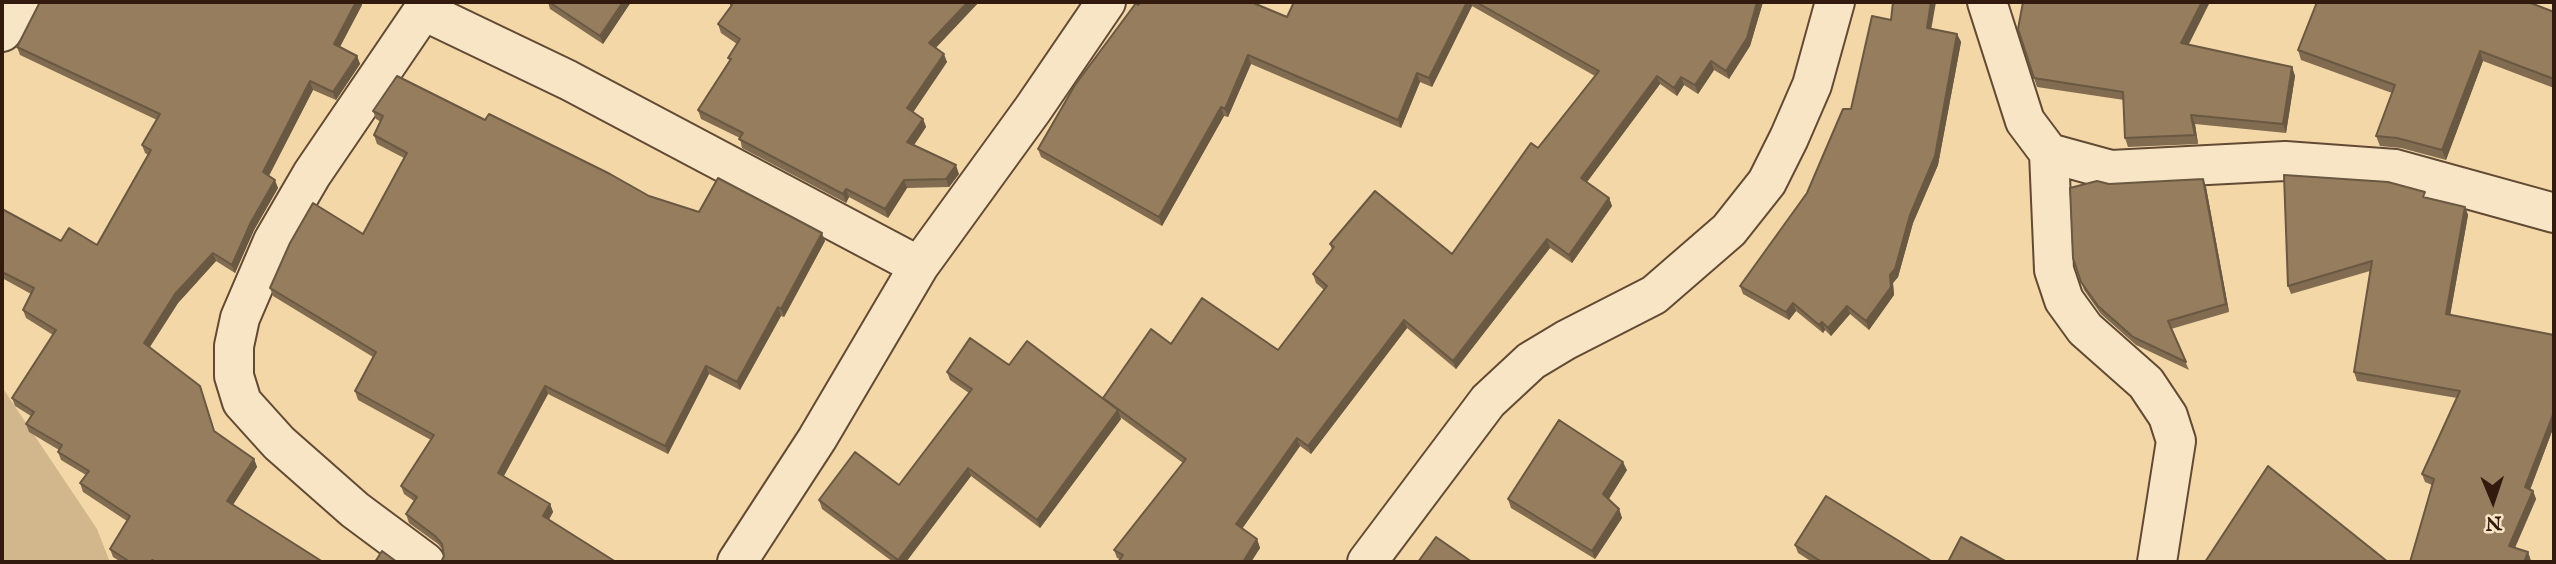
<!DOCTYPE html>
<style>
body{margin:0}
#map{position:relative;width:2556px;height:564px;overflow:hidden;background:#f3d7a7;font-family:"IM FELL English",serif}
canvas{display:block}
.frame{position:absolute;inset:0;border:4px solid #321b0e;pointer-events:none}
.north{position:absolute;left:2458px;top:466px;width:70px;height:70px;-webkit-text-stroke:5px #f7e5c6;paint-order:stroke;rotate:178deg;font-size:19px;font-weight:700;line-height:28px;text-align:center;color:#321b0e}
.north::after{content:'';display:block;margin:auto;width:24px;height:32px;background:#321b0e;clip-path:polygon(50% 0,100% 100%,50% 72%,0 100%)}
</style>
<div id="map">
<canvas width="2556" height="564"></canvas>
<div class="frame"></div>
<div class="north">N</div>
</div>
<script>
const c = document.querySelector('canvas').getContext('2d');
c.lineJoin = 'round';
function paint(path, color) { c.fillStyle = color; c.fill(path, 'evenodd'); }
const shape = rows => new Path2D(rows.map(r => 'M' + r).join(''));
function strokePath(path, color, width, dash) { c.strokeStyle = color; c.lineWidth = width; c.lineCap = dash ? 'butt' : 'round'; c.setLineDash(dash || []); c.stroke(path); }
paint(shape([
 [2,387,97,529,110,562,2,562]
]), '#d2b78d');
const minor = shape([
 [1987,2,2025,121,2049,153,2111,170,2285,161,2395,169,2554,213],
 [424,11,568,80,919,266],
 [2,32,24,2],
 [2049,153,2054,270,2064,300,2085,329,2146,383,2168,416,2176,441,2157,562],
 [425,562,355,510,279,443,242,402,234,376,234,346,240,318,273,241,312,174,429,2],
 [737,562,817,439,919,266,1033,109,1106,2],
 [1367,562,1488,401,1531,361,1566,340,1654,295,1729,230,1767,182,1789,138,1812,85,1835,2]
]);
strokePath(minor, '#624a34', 42);
strokePath(minor, '#f7e5c6', 38);
paint(shape([
 [40,2,361,2,362,5,340,47,357,56,360,64,336,100,313,90,269,176,278,188,254,230,235,273,216,261,178,303,150,347,215,431,254,459,257,467,233,505,323,562,121,562,113,557,110,549,127,521,83,492,80,483,86,475,61,460,58,452,59,450,29,432,26,424,31,416,15,406,12,398,53,335,26,318,23,310,31,294,2,278,2,209,61,241,97,245,148,155,145,153,142,145,157,120,20,55,17,47],
 [548,2,631,2,603,44,550,9],
 [729,2,979,2,935,48,947,62,913,112,923,119,926,127,914,145,959,174,949,187,907,188,888,218,849,197,846,203,742,148,740,138,701,119,698,110,730,61,728,58,737,44,721,33,718,24,731,7],
 [1294,2,1763,2,1750,46,1729,79,1714,70,1698,94,1684,85,1677,96,1660,84,1587,182,1609,198,1612,206,1572,263,1550,248,1456,369,1407,328,1311,454,1300,446,1242,529,1257,539,1260,548,1251,562,1118,562,1120,559,1117,558,1114,550,1183,463,1120,417,1121,419,1040,528,971,476,906,562,893,562,822,509,819,500,899,485,969,393,950,380,947,372,1009,365,1104,399,1171,344,1278,350,1324,290,1316,283,1313,274,1332,250,1330,244,1452,254,1595,76,1472,6,1432,87,1420,82,1401,128,1251,64,1228,117,1224,116,1162,226,1041,157,1038,149,1138,5,1287,17],
 [2554,12,2554,88,2483,61,2446,160,2401,148,2380,146,2376,136,2392,93,2301,60,2298,50],
 [1891,20,1957,34,1961,42,1938,165,1913,223,1898,277,1893,283,1894,295,1869,330,1850,314,1831,336,1825,330,1823,333,1796,311,1789,320,1743,294,1740,286,1807,193,1851,109],
 [2018,29,2188,45,2292,67,2295,76,2286,133,2195,124,2198,144,2128,147,2125,138,2124,100,2037,87],
 [373,111,485,120,649,196,699,212,825,241,784,317,781,316,740,390,709,374,668,454,548,394,504,476,550,504,553,512,549,520,444,556,443,550,438,544,409,523,406,514,414,501,404,494,401,486,431,440,358,400,355,391,373,357,273,296,270,288,363,234,404,158,377,144,374,135,381,122,376,119],
 [2203,179,2206,187,2229,312,2171,329,2189,370,2136,345,2101,314,2084,290,2073,258,2109,184],
 [2427,198,2465,207,2468,215,2450,315,2554,335,2554,426,2530,490,2533,491,2536,499,2515,548,2528,552,2531,561,2530,562,2410,562,2432,485,2425,482,2422,474,2457,398,2357,381,2354,372,2370,271,2291,294,2288,286],
 [1627,470,1609,499,1619,509,1622,518,1595,559,1511,508,1508,499],
 [1795,545,1933,562,1812,562,1798,553]
]), '#816c51');
paint(shape([
 [356,2,361,2,362,5,337,52,334,44],
 [623,2,631,2,603,44,600,36],
 [968,2,979,2,932,52,929,43],
 [1467,2,1470,2,1472,6,1432,87,1429,78],
 [1757,2,1763,2,1750,46,1729,79,1726,71],
 [1931,2,1936,2,1930,36,1927,28],
 [2202,2,2210,2,2185,52,2181,43],
 [1957,34,1961,42,1938,165,1913,223,1898,277,1893,283,1894,295,1869,330,1866,321,1890,275],
 [2480,51,2483,61,2446,160,2442,150],
 [944,54,947,62,910,117,907,108],
 [1248,55,1251,64,1228,117,1225,109],
 [357,56,360,64,336,100,333,92],
 [1711,61,1714,70,1698,94,1695,85],
 [2292,67,2295,76,2286,133,2283,124],
 [1417,73,1420,82,1401,128,1398,120],
 [1657,76,1660,84,1584,186,1581,178],
 [1681,77,1684,85,1677,96,1674,88],
 [310,81,313,90,266,181,263,172],
 [1221,107,1224,116,1162,226,1159,217],
 [2191,115,2195,124,2198,144,2195,135],
 [923,119,926,127,910,151,907,142],
 [956,165,959,174,949,187,946,179],
 [2203,179,2206,187,2229,312,2226,304],
 [275,180,278,188,254,230,235,273,232,265,251,222],
 [904,180,907,188,888,218,885,209],
 [846,189,849,197,846,203,843,194],
 [1609,198,1612,206,1572,263,1569,255],
 [2465,207,2468,215,2449,322,2446,314],
 [822,233,825,241,784,317,781,309],
 [1547,239,1550,248,1456,369,1453,361],
 [213,253,216,261,178,303,147,351,144,343,175,294],
 [1793,303,1796,311,1789,320,1786,312],
 [1847,306,1850,314,1831,336,1828,328],
 [778,307,781,316,740,390,737,382],
 [1404,320,1407,328,1311,454,1308,446],
 [1822,322,1825,330,1823,333,1819,325],
 [706,366,709,374,668,454,665,446],
 [545,386,548,394,501,481,498,473],
 [1118,410,1121,419,1040,528,1037,520],
 [2553,412,2554,426,2528,495,2525,487],
 [1297,438,1300,446,1239,533,1236,524],
 [254,459,257,467,230,509,227,501],
 [1623,462,1627,470,1606,503,1603,494],
 [968,468,971,476,906,562,899,562,898,560],
 [2533,491,2536,499,2512,554,2509,546],
 [550,504,553,512,546,524,543,516],
 [1619,509,1622,518,1595,559,1592,551],
 [1257,539,1260,548,1251,562,1243,562],
 [2528,552,2531,561,2530,562,2524,562]
]), '#695842');
const building = shape([
 [40,2,356,2,334,44,357,56,333,92,310,81,263,172,275,180,251,222,232,265,213,253,175,294,144,343,200,386,214,431,254,459,227,501,323,562,156,562,152,560,151,562,130,562,110,549,130,516,80,483,89,471,58,452,62,445,26,424,34,412,12,398,56,330,23,310,34,288,2,272,2,209,61,241,69,228,97,245,151,150,142,145,160,114,17,47,40,2],
 [549,2,623,2,600,36,549,2],
 [729,2,968,2,929,43,944,54,907,108,923,119,907,142,956,165,946,179,904,180,885,209,846,189,843,194,739,139,743,133,698,110,731,59,728,58,740,39,718,24,732,5,729,2],
 [1141,2,1251,2,1287,17,1294,2,1467,2,1429,78,1417,73,1398,120,1248,55,1225,109,1221,107,1159,217,1038,149,1075,85,1136,3,1138,5,1141,2],
 [1476,2,1757,2,1747,38,1726,71,1711,61,1695,85,1681,77,1674,88,1657,76,1581,178,1609,198,1569,255,1547,239,1453,361,1404,320,1308,446,1297,438,1236,524,1257,539,1243,562,1118,562,1123,555,1114,550,1186,459,1103,398,1151,329,1171,344,1202,298,1278,350,1327,286,1313,274,1334,247,1330,244,1375,191,1452,254,1531,143,1538,148,1599,71,1476,2],
 [1893,2,1931,2,1927,28,1957,34,1935,156,1910,215,1895,269,1890,275,1891,287,1866,321,1847,306,1828,328,1822,322,1819,325,1793,303,1786,312,1740,286,1807,193,1843,109,1851,109,1872,16,1891,20,1893,2],
 [2023,2,2202,2,2181,43,2292,67,2283,124,2191,115,2195,135,2125,138,2123,92,2034,78,2018,29,2023,2],
 [2317,2,2528,2,2554,12,2554,79,2480,51,2442,150,2397,138,2376,136,2395,85,2298,50,2317,2],
 [397,76,485,120,489,114,610,174,649,196,699,212,718,178,822,233,781,309,778,307,737,382,706,366,665,446,545,386,498,473,550,504,543,516,616,562,441,562,444,556,442,544,435,536,406,514,417,497,401,486,434,435,355,391,376,352,270,288,290,243,313,203,363,234,407,153,374,135,383,116,373,111,397,76],
 [2284,175,2388,182,2425,192,2423,197,2465,207,2446,314,2554,335,2554,412,2525,487,2533,491,2509,546,2528,552,2524,562,2410,562,2434,479,2422,474,2460,391,2354,372,2372,261,2288,286,2284,175],
 [2203,179,2226,304,2168,321,2186,362,2133,337,2098,306,2081,282,2073,258,2070,188,2097,181,2109,184,2203,179],
 [970,338,1009,365,1027,341,1118,410,1037,520,968,468,898,560,819,500,855,452,899,485,972,389,947,372,970,338],
 [1559,420,1623,462,1603,494,1619,509,1592,551,1508,499,1559,420],
 [2268,466,2388,562,2205,562,2268,466],
 [1826,496,1933,562,1822,562,1795,545,1826,496],
 [1436,537,1472,562,1418,562,1436,537],
 [1961,537,2007,562,1948,562,1961,537],
 [382,551,397,562,375,562,382,551]
]);
paint(building, '#967d5e');
strokePath(building, '#695842', 2);
</script>
